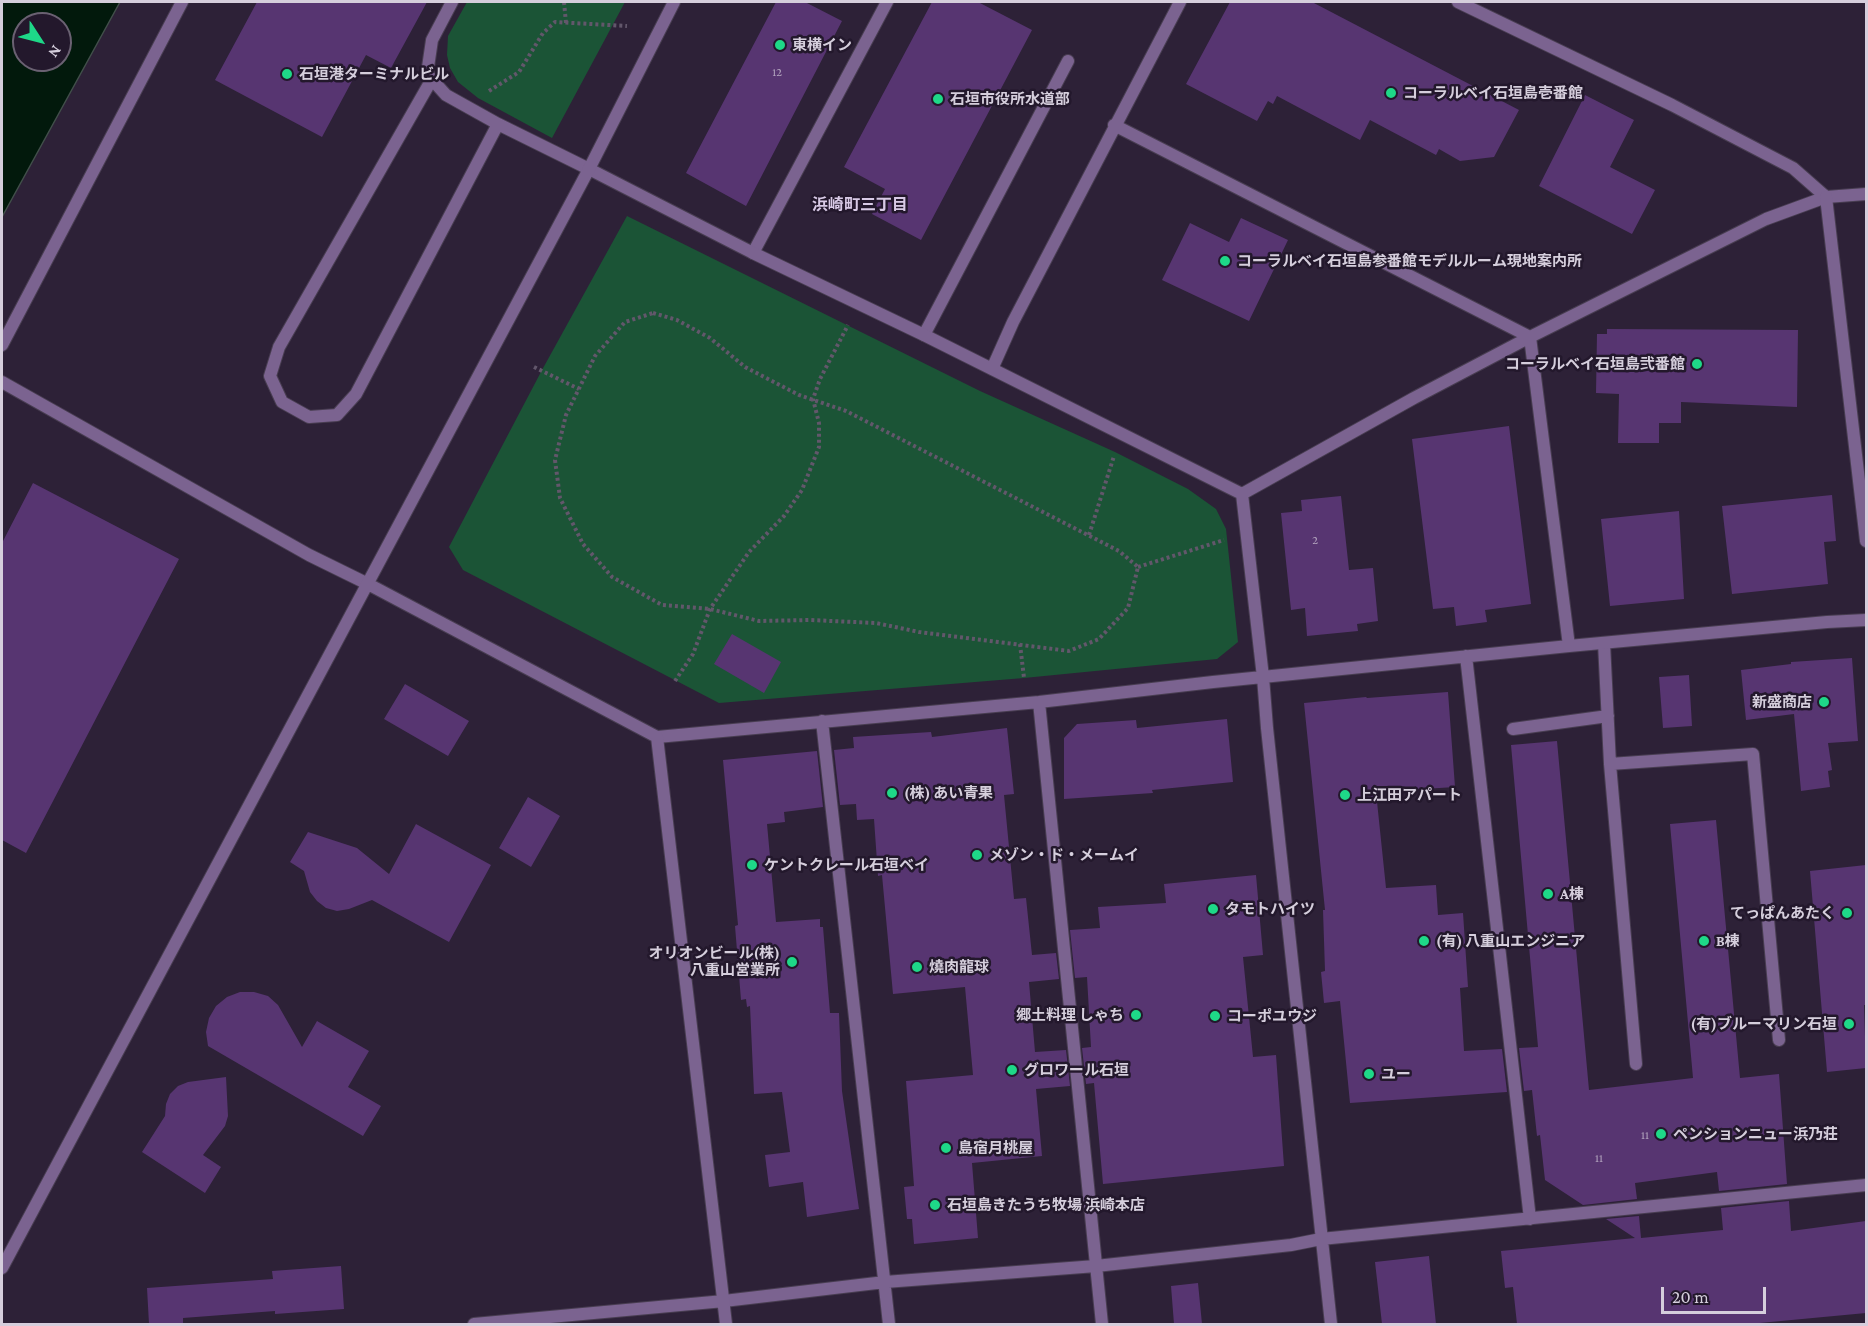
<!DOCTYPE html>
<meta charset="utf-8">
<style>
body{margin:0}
#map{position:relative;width:1868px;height:1326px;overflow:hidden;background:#2d2137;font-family:"Crimson Pro",serif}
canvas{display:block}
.frame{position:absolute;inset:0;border:3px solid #d5cedc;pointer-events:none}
.north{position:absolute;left:12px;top:12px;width:60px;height:60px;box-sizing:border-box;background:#23182c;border:2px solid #6a6172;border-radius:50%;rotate:126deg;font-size:16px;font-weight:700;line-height:24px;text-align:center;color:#d5cedc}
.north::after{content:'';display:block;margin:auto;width:21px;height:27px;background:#1ed888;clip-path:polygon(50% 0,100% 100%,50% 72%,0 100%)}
.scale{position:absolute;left:1661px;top:1287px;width:105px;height:27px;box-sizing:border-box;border:3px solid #d5cedc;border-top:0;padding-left:8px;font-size:18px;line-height:21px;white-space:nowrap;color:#d5cedc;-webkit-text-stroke:4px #23182c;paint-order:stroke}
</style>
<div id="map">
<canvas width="1868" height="1326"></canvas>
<div class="frame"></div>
<div class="north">N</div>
<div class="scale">20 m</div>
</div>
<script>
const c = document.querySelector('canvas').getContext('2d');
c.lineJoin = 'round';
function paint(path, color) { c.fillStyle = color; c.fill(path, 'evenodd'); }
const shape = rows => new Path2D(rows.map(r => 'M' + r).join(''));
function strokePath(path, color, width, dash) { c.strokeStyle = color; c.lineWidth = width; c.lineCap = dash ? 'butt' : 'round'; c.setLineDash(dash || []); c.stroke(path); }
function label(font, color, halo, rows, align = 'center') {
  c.font = font + ' "Crimson Pro","Noto Sans JP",serif'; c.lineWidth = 5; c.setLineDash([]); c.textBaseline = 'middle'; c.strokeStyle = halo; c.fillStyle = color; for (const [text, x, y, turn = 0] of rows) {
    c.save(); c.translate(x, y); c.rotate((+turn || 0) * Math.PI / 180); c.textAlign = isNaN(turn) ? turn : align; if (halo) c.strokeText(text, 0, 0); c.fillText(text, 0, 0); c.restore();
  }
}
paint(shape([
 [467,2,625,2,552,138,478,98,458,82,450,68,447,55,448,36],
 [627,216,980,391,1115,452,1188,489,1216,509,1226,529,1238,642,1217,659,1024,678,719,703,463,570,449,547,542,370]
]), '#1b5436');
const water = shape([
 [2,2,120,2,2,217,2,2],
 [24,24,60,24,60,60,24,60,24,24]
]);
paint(water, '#02190c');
strokePath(water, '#414f4a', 1.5);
paint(shape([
 [257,2,427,2,391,68,366,55,322,137,215,80],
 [776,2,805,2,842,21,746,206,686,173],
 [932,2,978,2,1032,30,921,240,872,214,885,189,844,167],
 [1230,2,1312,2,1519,110,1494,157,1460,161,1439,149,1436,155,1370,120,1360,140,1277,96,1273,104,1268,101,1257,121,1186,84],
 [1585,95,1634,120,1610,167,1655,190,1632,234,1539,186],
 [1241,218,1288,240,1249,321,1162,280,1190,223,1229,242],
 [1607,329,1798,330,1797,407,1681,402,1681,423,1659,423,1659,443,1618,443,1619,394,1596,393,1597,334,1607,334],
 [1509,426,1531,604,1485,610,1487,622,1456,626,1454,607,1433,609,1412,439],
 [33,483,179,559,26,853,2,840,2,543],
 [1832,495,1836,541,1824,542,1828,584,1732,594,1722,506],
 [1341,496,1349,570,1373,568,1378,621,1357,624,1358,631,1307,636,1305,608,1291,610,1281,513,1302,511,1301,500],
 [1679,511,1684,599,1610,606,1601,519],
 [732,634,781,662,764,693,714,664],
 [1852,658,1858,741,1828,743,1832,770,1828,771,1830,787,1801,791,1794,714,1746,720,1741,670,1791,664,1791,662],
 [1689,675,1692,726,1663,728,1659,677],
 [405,684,469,721,448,756,384,719],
 [1448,692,1455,787,1376,792,1386,888,1436,885,1438,915,1463,913,1468,987,1460,988,1464,1051,1502,1049,1507,1092,1350,1103,1340,1001,1324,1003,1321,972,1325,971,1323,910,1325,910,1304,703,1366,697,1367,698],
 [1227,719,1233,782,1152,790,1153,793,1064,799,1064,738,1077,724,1136,720,1137,728],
 [1007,728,1014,794,1004,795,1014,899,1026,898,1032,955,1056,953,1059,979,1029,982,1035,1052,1066,1050,1070,1086,1036,1089,1042,1156,972,1163,978,1238,914,1244,912,1219,907,1219,904,1187,914,1186,906,1081,973,1075,965,987,893,994,882,875,878,876,874,819,857,820,856,804,840,805,834,750,854,748,853,737,931,732,932,737],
 [1557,741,1589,1090,1693,1078,1670,824,1716,820,1740,1078,1779,1074,1787,1184,1719,1191,1717,1172,1635,1183,1637,1199,1583,1205,1545,1180,1540,1135,1537,1136,1532,1090,1524,1091,1519,1048,1538,1047,1511,745],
 [817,751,823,807,784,812,785,822,767,824,776,922,820,919,820,927,823,927,830,1013,839,1013,842,1091,859,1209,807,1217,803,1182,769,1187,765,1155,790,1152,782,1092,754,1094,750,1006,747,1007,746,999,741,1000,735,926,738,925,723,760],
 [528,797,560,816,531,867,499,848],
 [416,824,491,865,449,942,372,900,349,909,337,911,326,908,317,901,310,892,304,871,290,862,308,832,357,848,389,874],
 [1866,865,1866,1005,1864,1005,1866,1068,1827,1072,1810,871],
 [1256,875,1263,955,1243,957,1253,1057,1276,1055,1284,1166,1103,1184,1094,1083,1086,1084,1082,1048,1091,1047,1087,977,1075,978,1070,930,1100,928,1098,907,1166,903,1164,884],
 [240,992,254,992,268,996,278,1005,302,1047,317,1021,369,1051,348,1087,381,1106,363,1136,208,1046,206,1032,209,1018,216,1006,227,997],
 [226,1077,228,1116,225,1126,203,1155,221,1167,205,1193,142,1152,165,1116,166,1104,170,1094,178,1086,188,1082],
 [1789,1201,1791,1231,1866,1221,1866,1313,1749,1324,1517,1324,1513,1287,1505,1288,1501,1251,1635,1238,1606,1219,1639,1216,1641,1238,1723,1230,1721,1208],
 [1429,1256,1436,1324,1382,1324,1375,1262],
 [341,1266,344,1309,275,1314,275,1311,183,1318,183,1323,149,1324,147,1288,273,1279,272,1271],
 [1198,1283,1202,1324,1174,1324,1171,1286]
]), '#573571');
const service = shape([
 [452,2,432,40,427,74,446,95,498,124,589,169],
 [432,79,279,347,270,376,282,402,309,417,337,415,356,394,498,124],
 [753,253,887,2],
 [924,335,1068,61],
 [2,345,182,2],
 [2,382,309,555,368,584],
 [1604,643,1610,764,1753,754,1779,1040],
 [1513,729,1608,716],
 [1610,764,1636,1064]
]);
const minor = shape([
 [1458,2,1672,105,1793,168,1826,197],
 [1114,125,1530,337,1569,646],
 [589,169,753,253,924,335,1242,494],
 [992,369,1013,322,1180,2],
 [1242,494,1263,677,1267,728,1331,1324],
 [1242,494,1414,398,1530,337,1766,219,1826,197,1866,194],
 [1466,656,1530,1219],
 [1039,702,1102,1324],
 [822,721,889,1324],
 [657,737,1039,702,1213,682,1569,646,1827,622,1866,620],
 [724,1301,885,1282,1096,1266,1291,1245,1321,1239,1866,1185]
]);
const tertiary = shape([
 [1826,197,1866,541],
 [368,584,657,737,726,1324],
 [2,1268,589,169,674,2],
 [474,1324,724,1301]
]);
strokePath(service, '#483d51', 14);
strokePath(minor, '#483d51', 14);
strokePath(tertiary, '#483d51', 14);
strokePath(shape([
 [564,2,566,23],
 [489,91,519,72,543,33,555,22,627,26],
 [653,313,677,320,710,338,745,367,799,395,846,411,1119,551,1138,567,1128,608,1099,639,1069,651,919,632,876,623,810,620,759,621,710,609,662,605,612,577,583,544,560,498,555,460,566,415,595,356,625,322,653,313],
 [534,367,579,389],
 [1089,535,1114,456],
 [1138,567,1224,540],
 [1020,644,1024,678],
 [675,681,693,654,710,609,749,552,784,516,802,490,819,447,819,423,813,399,820,379,848,325]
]), '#62576b', 4, [3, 3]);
strokePath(service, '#7b6390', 12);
strokePath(minor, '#7b6390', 12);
strokePath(tertiary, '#7b6390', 12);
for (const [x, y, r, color] of [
 [780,45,6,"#1ed888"],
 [287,74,6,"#1ed888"],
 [1391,93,6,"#1ed888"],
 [938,99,6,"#1ed888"],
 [1225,261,6,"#1ed888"],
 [1697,364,6,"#1ed888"],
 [1824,702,6,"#1ed888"],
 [892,793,6,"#1ed888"],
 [1345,795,6,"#1ed888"],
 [977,855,6,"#1ed888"],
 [752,865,6,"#1ed888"],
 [1548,894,6,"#1ed888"],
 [1213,909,6,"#1ed888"],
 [1847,913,6,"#1ed888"],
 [1424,941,6,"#1ed888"],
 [1704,941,6,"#1ed888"],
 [792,962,6,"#1ed888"],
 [917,967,6,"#1ed888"],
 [1136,1015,6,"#1ed888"],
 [1215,1016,6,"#1ed888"],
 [1849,1024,6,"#1ed888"],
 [1012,1070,6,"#1ed888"],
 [1369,1074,6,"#1ed888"],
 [1661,1134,6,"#1ed888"],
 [946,1148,6,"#1ed888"],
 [935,1205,6,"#1ed888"]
]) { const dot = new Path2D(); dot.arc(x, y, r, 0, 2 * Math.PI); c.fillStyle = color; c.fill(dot); strokePath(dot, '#23182c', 2); }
label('12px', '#b6a8c1', null, [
 ["12",777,72],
 ["2",1315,540],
 ["11",1645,1135],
 ["11",1599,1158]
]);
label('bold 15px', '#d5cedc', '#23182c', [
 ["東横イン",792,45],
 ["石垣港ターミナルビル",299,74],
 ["コーラルベイ石垣島壱番館",1403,93],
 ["石垣市役所水道部",950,99],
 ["コーラルベイ石垣島参番館モデルルーム現地案内所",1237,261],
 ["コーラルベイ石垣島弐番館",1685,364,"right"],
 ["新盛商店",1812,702,"right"],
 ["(株) あい青果",904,793],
 ["上江田アパート",1357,795],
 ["メゾン・ド・メームイ",989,855],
 ["ケントクレール石垣ベイ",764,865],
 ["A棟",1560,894],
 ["タモトハイツ",1225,909],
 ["てっぱんあたく",1835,913,"right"],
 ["(有) 八重山エンジニア",1436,941],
 ["B棟",1716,941],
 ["オリオンビール(株)",780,953,"right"],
 ["八重山営業所",780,970,"right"],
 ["燒肉龍球",929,967],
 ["郷土料理 しゃち",1124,1015,"right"],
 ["コーポユウジ",1227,1016],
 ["(有)ブルーマリン石垣",1837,1024,"right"],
 ["グロワール石垣",1024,1070],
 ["ユー",1381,1074],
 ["ペンションニュー浜乃荘",1673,1134],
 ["島宿月桃屋",958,1148],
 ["石垣島きたうち牧場 浜崎本店",947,1205]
], 'left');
label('bold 16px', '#d8cae6', '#23182c', [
 ["浜崎町三丁目",860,205]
]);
</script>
